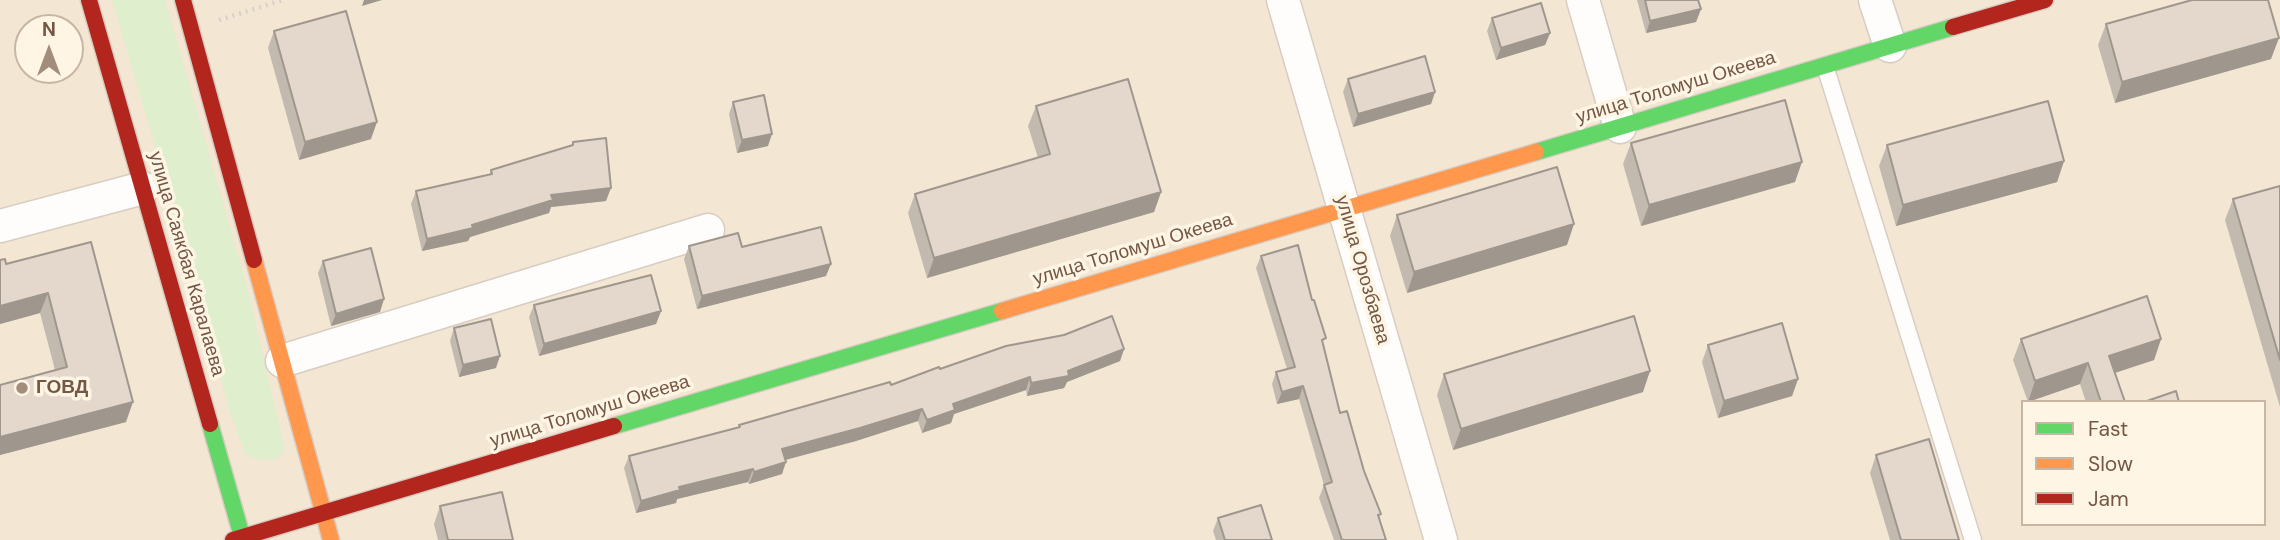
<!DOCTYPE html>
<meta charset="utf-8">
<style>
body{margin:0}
#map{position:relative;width:2280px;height:540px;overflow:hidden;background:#f6f0e4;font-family:"DM Sans",sans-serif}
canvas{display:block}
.legend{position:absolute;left:2021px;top:400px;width:245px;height:126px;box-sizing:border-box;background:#fff5e4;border:2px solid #c7b6a4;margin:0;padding:9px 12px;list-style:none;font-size:21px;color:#745744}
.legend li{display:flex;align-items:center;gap:14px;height:35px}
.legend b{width:35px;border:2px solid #c7b6a4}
.north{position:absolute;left:14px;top:14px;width:70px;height:70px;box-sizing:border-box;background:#fff5e4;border:2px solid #c7b6a4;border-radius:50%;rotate:0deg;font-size:19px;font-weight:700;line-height:28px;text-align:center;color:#745744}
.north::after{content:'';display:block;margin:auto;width:24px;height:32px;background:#a28d7c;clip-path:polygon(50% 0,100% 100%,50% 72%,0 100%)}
</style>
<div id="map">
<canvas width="2280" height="540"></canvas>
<ul class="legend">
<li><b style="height:9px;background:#63d668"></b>Fast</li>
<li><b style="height:9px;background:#ff974d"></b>Slow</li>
<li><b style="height:9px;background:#b3261e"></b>Jam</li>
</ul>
<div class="north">N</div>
</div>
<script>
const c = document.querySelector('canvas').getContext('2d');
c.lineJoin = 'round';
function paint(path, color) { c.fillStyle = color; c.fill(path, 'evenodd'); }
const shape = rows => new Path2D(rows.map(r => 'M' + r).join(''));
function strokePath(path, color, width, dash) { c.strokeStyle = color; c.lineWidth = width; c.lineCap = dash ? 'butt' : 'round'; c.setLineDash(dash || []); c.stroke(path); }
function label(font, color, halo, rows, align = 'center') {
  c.font = font + ' "DM Sans",sans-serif'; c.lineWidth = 7; c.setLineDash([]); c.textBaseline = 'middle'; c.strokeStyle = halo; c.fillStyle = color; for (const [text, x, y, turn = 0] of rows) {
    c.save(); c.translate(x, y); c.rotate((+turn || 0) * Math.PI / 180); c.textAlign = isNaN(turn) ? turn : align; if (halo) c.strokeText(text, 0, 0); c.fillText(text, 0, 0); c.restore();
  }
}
paint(shape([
 [0,0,2280,0,2280,540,0,540],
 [28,28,70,28,70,70,28,70],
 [2023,402,2264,402,2264,524,2023,524]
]), '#f3e6d3');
paint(shape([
 [112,0,165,0,248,291,285,451,275,460,258,460,245,454,229,409,179,227]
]), '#dfeecd');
const lane = shape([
 [1825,66,1973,540]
]);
const street = shape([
 [1283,0,1441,540],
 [1583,0,1620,127],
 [1875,0,1890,46],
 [0,226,143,188],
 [282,361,708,230]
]);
const fast = shape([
 [1536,152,1953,27],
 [210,424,243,540],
 [614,426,1002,311]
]);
const slow = shape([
 [254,260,331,540],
 [1002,311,1536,152]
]);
const jam = shape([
 [89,0,210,424],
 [183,0,254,260],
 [1953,27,2045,0],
 [233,540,614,426]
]);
strokePath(lane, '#d7cdc2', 19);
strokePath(street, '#d7cdc2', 35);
strokePath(fast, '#d6cbc1', 19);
strokePath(slow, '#d6cbc1', 19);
strokePath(jam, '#d6cbc1', 19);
strokePath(shape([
 [219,20,283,0]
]), '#d9d0ca', 4.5, [2, 5]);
strokePath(lane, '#fefdfb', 16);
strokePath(street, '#fefdfb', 32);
strokePath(fast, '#63d668', 16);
strokePath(slow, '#ff974d', 16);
strokePath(jam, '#b3261e', 16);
paint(shape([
 [1637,0,1698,0,1701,9,1696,22,1646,33],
 [1492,18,1550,33,1545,45,1496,60,1487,31],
 [2106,24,2271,59,2115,103,2098,45],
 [274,31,371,139,299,160,268,48],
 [1348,79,1435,92,1431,104,1353,127,1343,92],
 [733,102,768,146,737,153,729,114],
 [1036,106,1161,192,1154,212,927,278,908,213,915,194,1038,158,1028,126],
 [573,142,606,201,551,207,549,213,470,237,468,241,422,251,411,204,416,191,490,174,491,170,571,146],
 [1631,143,1795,182,1641,226,1623,164],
 [1887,145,2064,161,2057,182,1896,226,1879,166],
 [2280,186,2280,407,2225,220,2233,199],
 [1397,215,1567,245,1407,293,1390,236],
 [91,242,126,422,0,455,0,385,55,370,40,313,0,324,0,260,6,264],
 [689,246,742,247,826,276,697,309,684,259],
 [1261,256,1324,345,1340,413,1381,514,1379,518,1386,540,1334,540,1319,498,1324,485,1299,399,1277,404,1272,384,1276,372,1287,369,1256,268],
 [323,261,380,312,331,326,318,273],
 [534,305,661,311,656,324,539,356,529,317],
 [454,328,496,368,459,377,450,341],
 [2021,339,2161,339,2154,360,2115,373,2125,402,2086,402,2080,384,2028,402,2013,360],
 [1708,345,1798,379,1792,396,1718,418,1702,362],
 [1124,349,1120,361,1067,382,1064,388,1027,396,1026,390,954,414,951,423,922,433,918,421,856,441,785,459,782,474,749,484,748,482,677,499,676,503,636,513,624,468,629,456,738,428,739,425,891,385,940,369],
 [1444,374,1643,392,1453,450,1437,395],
 [1876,455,1959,540,1890,540,1870,473],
 [440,506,513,540,438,540,434,524],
 [1218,518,1272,540,1216,540,1213,531]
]), '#c3baaf');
paint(shape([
 [364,0,382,0,362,6],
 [1701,9,1696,22,1646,33,1650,21],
 [1550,33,1545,45,1496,60,1501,48],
 [2279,38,2271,59,2115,103,2122,82],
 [1435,92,1431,104,1353,127,1358,114],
 [377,122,371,139,299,160,305,142],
 [772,134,768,146,737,153,742,140],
 [2064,161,2057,182,1896,226,1903,205],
 [1802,162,1795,182,1641,226,1649,205],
 [611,188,606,201,551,207,549,213,470,237,468,241,422,251,427,239,472,225,551,195],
 [1161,192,1154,212,927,278,934,258],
 [1574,224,1567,245,1407,293,1414,272],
 [831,264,826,276,697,309,702,296],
 [48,293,40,313,0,324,0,306],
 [384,299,380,312,331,326,336,314],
 [661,311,656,324,539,356,544,344],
 [2161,339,2154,360,2102,377,2109,356],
 [1124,349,1120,361,1067,382,1064,388,1027,396,1031,383,1068,371],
 [500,356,496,368,459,377,463,365],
 [2088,363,2080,384,2028,402,2035,381],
 [1650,371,1643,392,1453,450,1461,429],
 [1030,377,1026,390,954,414,951,423,922,433,927,420,953,404],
 [1798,379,1792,396,1718,418,1724,401],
 [1303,386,1299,399,1277,404,1282,392],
 [133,402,126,422,0,455,0,437],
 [922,409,918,421,856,441,778,462,782,449],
 [786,462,782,474,749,484,754,472],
 [753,469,748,482,677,499,676,503,636,513,641,501,679,487]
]), '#9f978e');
const building = shape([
 [1645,0,1698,0,1701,9,1650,21,1645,0],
 [2192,0,2268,0,2279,38,2122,82,2106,24,2192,0],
 [1541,3,1550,33,1501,48,1492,18,1541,3],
 [346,11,377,122,305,142,274,31,346,11],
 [1425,56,1435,92,1358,114,1348,79,1425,56],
 [1128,79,1161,192,934,258,915,194,1050,154,1036,106,1128,79],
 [764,95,772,134,742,140,733,102,764,95],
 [1785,100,1802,162,1649,205,1631,143,1785,100],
 [2048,101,2064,161,1903,205,1887,145,2048,101],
 [606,138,611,188,551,195,553,200,472,225,473,228,427,239,416,191,492,174,491,170,573,145,573,142,606,138],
 [1557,167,1574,224,1414,272,1397,215,1557,167],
 [2280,186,2280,360,2233,199,2280,186],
 [821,227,831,264,702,296,689,246,738,233,742,247,821,227],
 [91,242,133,402,0,437,0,385,67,367,48,293,0,306,0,260,5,259,6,264,91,242],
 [1298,245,1312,300,1314,300,1326,338,1322,340,1340,413,1347,411,1364,471,1381,514,1378,515,1386,540,1342,540,1324,485,1332,482,1303,386,1282,392,1276,372,1295,367,1261,256,1298,245],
 [371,248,384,299,336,314,323,261,371,248],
 [651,275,661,311,544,344,534,305,651,275],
 [2147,296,2161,339,2109,356,2125,402,2101,402,2088,363,2035,381,2021,339,2147,296],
 [1112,316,1124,349,1068,371,1069,376,1031,383,1030,377,953,404,955,410,927,420,922,409,860,428,782,449,786,462,754,472,753,469,679,487,680,490,641,501,629,456,740,427,739,425,890,382,891,385,939,367,940,369,1006,346,1064,335,1112,316],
 [1634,316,1650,371,1461,429,1444,374,1634,316],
 [491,319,500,356,463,365,454,328,491,319],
 [1782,323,1798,379,1724,401,1708,345,1782,323],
 [2176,391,2179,402,2144,402,2176,391],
 [1929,439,1959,540,1901,540,1876,455,1929,439],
 [502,492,513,540,448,540,440,506,502,492],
 [1261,505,1272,540,1225,540,1218,518,1261,505]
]);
paint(building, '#e3d8cb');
strokePath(building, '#9f978e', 2);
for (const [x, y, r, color] of [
 [22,388,7,"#a28d7c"]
]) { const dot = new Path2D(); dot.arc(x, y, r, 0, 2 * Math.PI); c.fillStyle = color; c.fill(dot); strokePath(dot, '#fff5e4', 2.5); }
label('19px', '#745744', '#fff5e4', [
 ["улица Толомуш Океева",1676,88,-17],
 ["улица Толомуш Океева",1133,250,-17],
 ["улица Саякбая Каралаева",186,264,74],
 ["улица Орозбаева",1362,270,74],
 ["улица Толомуш Океева",590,412,-17]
]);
label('bold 19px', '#745744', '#fff5e4', [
 ["ГОВД",36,388]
], 'left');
</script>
